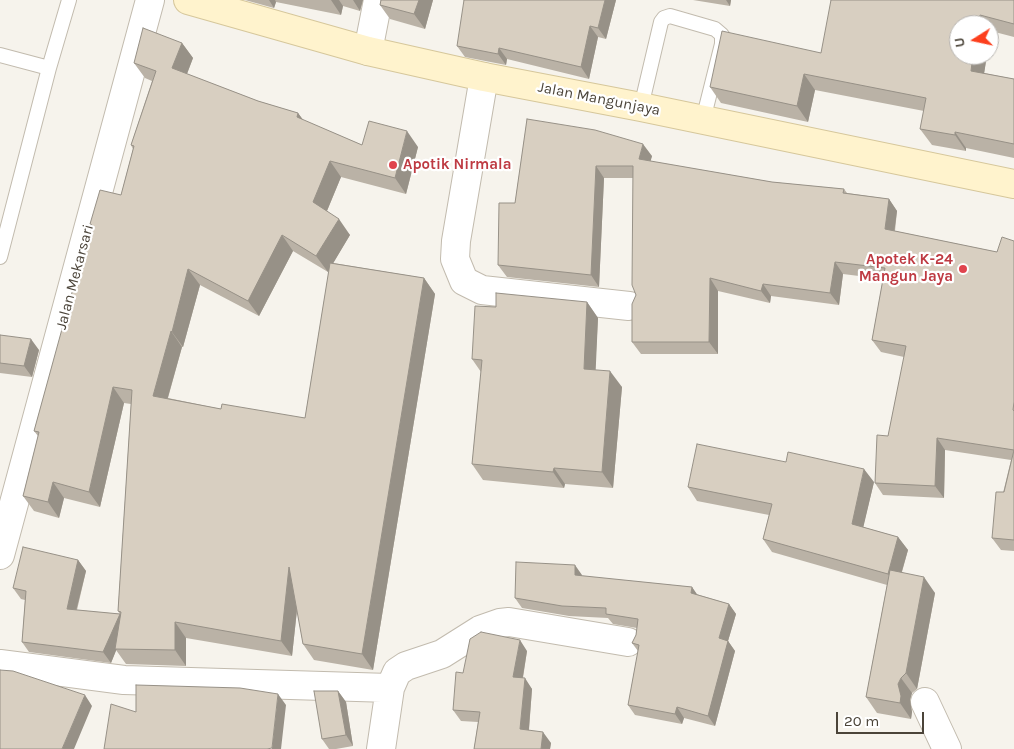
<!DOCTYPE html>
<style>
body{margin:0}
#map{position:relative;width:1014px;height:749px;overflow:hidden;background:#f6f3ec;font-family:Karla,sans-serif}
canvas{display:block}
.north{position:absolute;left:949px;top:15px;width:50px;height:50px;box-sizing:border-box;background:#fff;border:1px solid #b7b4b0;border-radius:50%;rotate:260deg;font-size:14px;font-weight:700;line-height:20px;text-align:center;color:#4b4439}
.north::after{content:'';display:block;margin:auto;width:18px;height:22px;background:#fc3f1d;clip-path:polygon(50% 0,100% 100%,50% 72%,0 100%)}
.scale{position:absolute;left:836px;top:712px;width:88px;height:22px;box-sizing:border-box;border:2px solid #4b4439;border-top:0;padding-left:6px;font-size:15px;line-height:18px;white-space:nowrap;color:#4b4439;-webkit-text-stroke:4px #fff;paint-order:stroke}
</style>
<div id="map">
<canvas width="1014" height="749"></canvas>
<div class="north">U</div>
<div class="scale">20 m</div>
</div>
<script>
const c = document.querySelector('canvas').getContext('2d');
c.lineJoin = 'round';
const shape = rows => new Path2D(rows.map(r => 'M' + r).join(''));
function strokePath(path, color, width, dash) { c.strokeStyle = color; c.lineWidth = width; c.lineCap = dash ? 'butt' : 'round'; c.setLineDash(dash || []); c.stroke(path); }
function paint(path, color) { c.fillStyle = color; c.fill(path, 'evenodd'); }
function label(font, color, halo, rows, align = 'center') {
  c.font = font + ' Karla,sans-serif'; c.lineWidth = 4.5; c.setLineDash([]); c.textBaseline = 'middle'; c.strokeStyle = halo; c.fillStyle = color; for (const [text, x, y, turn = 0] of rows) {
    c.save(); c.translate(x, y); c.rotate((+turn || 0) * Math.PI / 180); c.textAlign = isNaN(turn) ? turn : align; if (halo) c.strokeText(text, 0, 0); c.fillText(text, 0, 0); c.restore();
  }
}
const service = shape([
 [0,55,49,68],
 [641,107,661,22,664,18,670,16,715,29,722,35,722,44,703,120],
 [0,257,49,68,69,0]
]);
const minor = shape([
 [368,51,378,0],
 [484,77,456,241,455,259,464,281,482,290,629,306],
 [0,664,124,680,390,688],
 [925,702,947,749],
 [381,749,390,688,397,672,406,666,442,654,480,630,500,623,509,622,628,642]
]);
const tertiary = shape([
 [0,555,150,0]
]);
const secondary = shape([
 [188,0,368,51,484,77,641,107,1014,184]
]);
strokePath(service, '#c2bbae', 16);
strokePath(minor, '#c2bbae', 30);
strokePath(tertiary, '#c2bbae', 30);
strokePath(secondary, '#d6c79b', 30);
strokePath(service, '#fff', 14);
strokePath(minor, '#fff', 28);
strokePath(tertiary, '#fff', 28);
strokePath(secondary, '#fff3cd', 28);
paint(shape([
 [245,0,363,0,360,11,343,6,341,15,276,2,274,8],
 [381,0,433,0,425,29,390,19,380,5],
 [616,0,606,39,598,37,589,79,507,59,506,65,465,57,457,46],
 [693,0,731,0,730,6],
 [1014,0,1014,37,991,31,989,45,989,25,959,25,959,55,987,55,984,73,1014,79,1014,158,966,148,966,151,932,145,920,129,924,111,815,90,808,122,721,103,710,87,821,53],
 [182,43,193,58,187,74,258,101,298,113,303,120,362,145,418,147,406,194,341,177,327,211,350,235,333,263,424,278,435,294,373,670,314,660,303,644,297,610,292,656,186,638,186,666,126,664,116,650,111,663,29,652,22,642,25,600,21,599,13,588,78,560,86,571,77,610,120,614,121,616,118,611,131,404,124,403,100,507,64,498,59,518,34,511,23,496,38,436,34,431,92,226,90,224,121,195,133,149,131,145,152,81,145,78,134,63],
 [293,251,328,272,329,270,305,418,221,409,168,398,182,347,183,347,200,285,259,316],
 [527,119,652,156,650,161,772,182,844,189,847,193,889,199,897,211,895,231,997,252,1014,241,1014,551,1001,550,992,538,1011,460,945,450,944,498,883,495,875,483,888,436,904,357,881,352,872,340,883,279,843,274,839,305,771,296,770,303,718,291,718,354,641,354,632,342,636,295,633,178,604,178,599,287,507,277,498,265,515,203],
 [587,302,598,318,595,370,622,387,613,488,565,484,564,488,483,480,472,464,481,372,472,359,496,307],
 [0,335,39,350,32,377,0,373],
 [874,482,863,527,898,537,908,550,902,572,935,593,917,689,912,693,910,700,912,712,911,719,877,713,866,697,887,585,772,552,763,539,769,515,697,501,688,487],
 [582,575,582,576,692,587,696,594,729,604,736,614,728,641,735,651,715,726,684,718,682,724,635,715,628,705,638,651,632,643,636,635,637,628,613,624,608,618,569,616,522,608,515,598],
 [527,651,523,678,532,689,529,730,551,743,550,749,474,749,478,722,461,721,453,710,463,673],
 [338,691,346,702,353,746,336,749,329,749,322,739]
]), '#bab2a6');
paint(shape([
 [269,0,275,0,276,2,274,8],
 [331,0,339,0,343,6,341,15],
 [353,0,363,0,360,11],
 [419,0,433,0,425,29,414,14],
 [605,0,616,0,606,39,598,28],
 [726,0,731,0,730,6],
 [980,15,987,25,978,25],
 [590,26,598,37,589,79,581,67],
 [989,28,991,31,989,45],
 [182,43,193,58,183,84,172,68],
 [499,48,507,59,506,65,498,54],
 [973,55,987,55,982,87,971,71],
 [804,74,815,90,808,122,797,106],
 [298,113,309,128,297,117],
 [407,131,418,147,406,194,395,178],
 [955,132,966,148,966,151,955,135],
 [643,144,652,156,648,171,639,159],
 [330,161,341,177,324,218,313,202],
 [596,166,604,178,599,287,591,275],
 [889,199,897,211,893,241,885,229],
 [339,219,350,235,328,272,316,256],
 [282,235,293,251,259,316,248,301],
 [835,262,843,274,839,305,830,293],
 [188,269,200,285,183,347,172,332],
 [424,278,435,294,373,670,362,654],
 [710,278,718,291,718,354,709,342],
 [763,284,771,296,770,303,761,291],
 [587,302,598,318,595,385,584,369],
 [171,331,182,347,164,411,153,396],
 [31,339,39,350,32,377,24,366],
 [610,371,622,387,613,488,602,472],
 [113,387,124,403,100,507,89,492],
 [937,438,945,450,944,498,935,486],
 [554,468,565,484,564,488,553,472],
 [864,469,874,482,861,537,852,524],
 [53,482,64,498,59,518,48,502],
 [898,537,908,550,897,588,888,574],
 [78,560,86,571,74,619,67,609],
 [575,565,582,575,582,585,575,575],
 [289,567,300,582,292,656,281,641],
 [924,577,935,593,917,689,906,673],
 [692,587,699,597,691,593],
 [729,604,736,614,728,641,735,651,715,726,708,716,719,638],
 [120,614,127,624,111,663,103,652],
 [175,622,186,638,186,666,175,650],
 [520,640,527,651,521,688,513,677],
 [525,678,532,689,528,740,520,729],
 [901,678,912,693,910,700,912,712,911,719,900,703,898,684],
 [338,691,346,702,353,746,346,735],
 [278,694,286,705,281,749,272,749,272,748],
 [85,695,92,706,74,749,62,749],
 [677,707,684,718,682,724,675,714],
 [543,732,551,743,550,749,541,749]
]), '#979187');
const building = shape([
 [381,0,419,0,414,14,380,5,381,0],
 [464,0,605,0,598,28,590,26,581,67,499,48,498,54,457,46,464,0],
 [831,0,1014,0,1014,24,980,15,978,25,959,25,959,55,973,55,971,71,1014,79,1014,144,955,132,955,135,920,129,926,98,804,74,797,106,710,87,722,31,821,53,831,0],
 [143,28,182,43,172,68,258,101,298,113,297,117,362,145,369,121,407,131,395,178,330,161,313,202,339,219,316,256,282,235,248,301,188,269,172,332,171,331,153,396,221,409,222,404,305,418,330,263,424,278,362,654,303,644,289,567,281,641,175,622,175,650,115,649,121,612,118,611,132,390,113,387,89,492,53,482,48,502,23,496,39,432,34,431,76,278,77,279,92,225,90,224,100,190,121,195,134,146,131,145,156,71,134,63,143,28],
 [527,119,595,130,643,144,639,159,772,182,844,189,843,193,889,199,885,229,997,252,1002,237,1014,241,1014,402,1013,410,1014,411,1014,540,992,538,996,492,1004,492,1014,450,937,438,935,486,875,483,877,435,888,436,906,346,872,340,885,268,835,262,830,293,763,284,761,291,710,278,709,342,632,342,632,304,636,295,632,285,633,166,596,166,591,275,498,265,499,203,515,203,527,119],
 [496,293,587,302,584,369,610,371,602,472,554,468,553,472,472,464,482,360,472,359,475,306,496,307,496,293],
 [0,335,31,339,24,366,0,363,0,335],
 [697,444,786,462,788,452,864,469,852,524,898,537,888,574,763,539,772,504,688,487,697,444],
 [23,547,78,560,67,609,120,614,103,652,22,642,26,591,13,588,23,547],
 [516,562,575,565,575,575,692,587,691,593,729,604,719,638,728,641,708,716,677,707,675,714,628,705,639,645,632,643,636,635,638,619,606,614,606,608,562,606,515,598,516,562],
 [890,570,924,577,906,673,901,678,898,684,901,696,900,703,866,697,890,570],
 [481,632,520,640,513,677,525,678,520,729,543,732,541,749,474,749,480,712,453,710,456,672,463,673,470,639,481,632],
 [0,670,13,671,85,695,62,749,0,749,0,670],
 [136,685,240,688,278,694,272,748,267,749,104,749,111,704,136,712,136,685],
 [314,691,338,691,346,735,322,739,314,691]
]);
paint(building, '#d8cfc1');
strokePath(building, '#979187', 1);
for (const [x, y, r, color] of [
 [393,165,5,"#e0444e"],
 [963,269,5,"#e0444e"]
]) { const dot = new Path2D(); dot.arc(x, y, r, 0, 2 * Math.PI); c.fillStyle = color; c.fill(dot); strokePath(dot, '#fff', 2); }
label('15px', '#4b4439', '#fff', [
 ["Jalan Mangunjaya",599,99,11],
 ["Jalan Mekarsari",75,277,-75]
]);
label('bold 15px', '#be3a42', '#fff', [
 ["Apotik Nirmala",403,165],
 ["Apotek K-24",953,260,"right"],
 ["Mangun Jaya",953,277,"right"]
], 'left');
</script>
